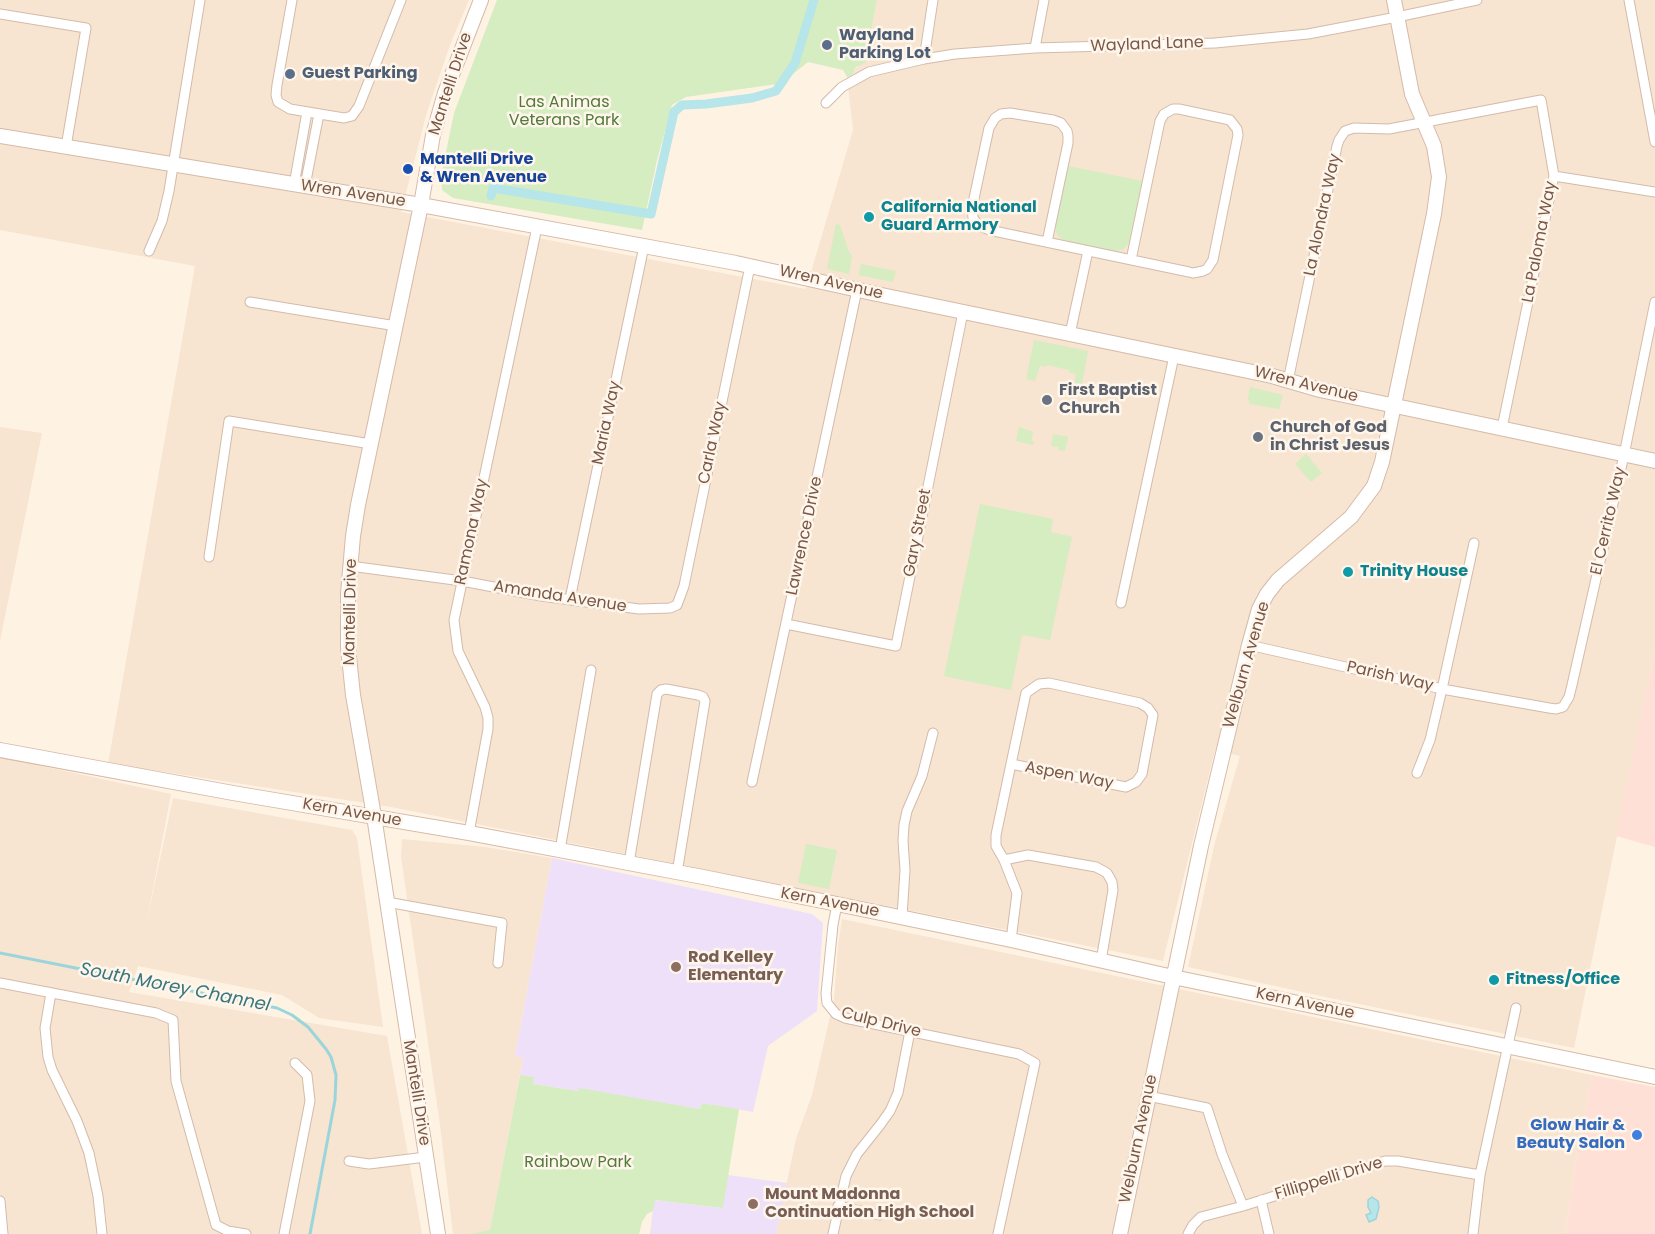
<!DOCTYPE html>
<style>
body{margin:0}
canvas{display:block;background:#fef2e3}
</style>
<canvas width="1655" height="1234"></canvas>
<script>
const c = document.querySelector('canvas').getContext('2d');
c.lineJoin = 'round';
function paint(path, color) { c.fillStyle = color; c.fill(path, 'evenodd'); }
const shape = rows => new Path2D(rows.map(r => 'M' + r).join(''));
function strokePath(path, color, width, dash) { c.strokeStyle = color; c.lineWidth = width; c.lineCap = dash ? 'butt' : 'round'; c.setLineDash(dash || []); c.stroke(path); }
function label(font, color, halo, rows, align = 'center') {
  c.font = font + ' Poppins,sans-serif'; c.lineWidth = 5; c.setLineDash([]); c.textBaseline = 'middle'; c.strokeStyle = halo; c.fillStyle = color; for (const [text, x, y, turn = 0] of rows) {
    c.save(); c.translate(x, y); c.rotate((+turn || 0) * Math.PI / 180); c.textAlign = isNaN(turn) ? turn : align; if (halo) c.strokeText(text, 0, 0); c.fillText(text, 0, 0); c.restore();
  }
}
paint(shape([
 [0,0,469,0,450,45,427,112,401,212,806,289,853,130,847,77,850,76,859,65,865,63,877,0,1655,0,1655,649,1574,1048,1330,998,1188,967,1215,842,1240,756,1215,750,1163,961,391,807,120,765,108,764,195,266,0,230],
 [0,427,42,433,0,641],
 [0,757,171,794,146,925,173,798,352,830,357,838,383,1027,319,1018,282,995,138,966,129,992,387,1036,422,1234,0,1234],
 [402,839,485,847,552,858,515,1056,523,1058,490,1230,469,1234,453,1234,440,1125,401,857],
 [842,919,1592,1075,1571,1189,1566,1234,776,1234,796,1139,812,1095,834,999,838,946]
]), '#f7e4d1');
paint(shape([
 [1655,649,1655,847,1616,836],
 [1592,1075,1655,1087,1655,1234,1566,1234,1571,1189]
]), '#ffe0d6');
paint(shape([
 [552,858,812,914,823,923,817,1011,768,1046,753,1112,702,1103,700,1109,579,1089,578,1091,533,1084,533,1077,520,1075,523,1058,515,1056],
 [728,1175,787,1183,776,1234,650,1234,654,1200,722,1208]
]), '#efe0fa');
paint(shape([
 [497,0,877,0,865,63,856,67,852,75,850,76,847,77,843,70,808,62,789,77,777,84,686,97,672,105,657,160,642,230,453,198,442,190,441,177,454,113],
 [1068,166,1142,181,1130,241,1123,250,1113,251,1064,241,1059,237,1056,232,1056,225],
 [836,224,840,225,849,252,852,256,849,274,827,269],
 [861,264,896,271,893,282,859,275],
 [1034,340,1088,351,1081,389,1074,387,1076,374,1069,372,1069,370,1047,365,1046,367,1040,366,1035,381,1026,379],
 [1250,387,1283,395,1279,409,1250,404,1248,399],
 [1019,427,1033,432,1031,441,1034,441,1033,445,1016,441],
 [1053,434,1068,437,1065,451,1058,450,1058,447,1051,446],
 [1306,454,1322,473,1311,482,1295,464],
 [980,504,1053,519,1051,532,1072,537,1050,640,1022,635,1011,690,944,676],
 [806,844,837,850,829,889,798,883],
 [520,1075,534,1077,533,1084,578,1091,579,1088,700,1109,702,1103,739,1109,723,1208,655,1200,653,1211,647,1214,642,1222,639,1234,469,1234,490,1230]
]), '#d5edc0');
const water = shape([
 [1372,1197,1378,1201,1379,1207,1376,1219,1369,1222,1366,1215,1371,1213,1368,1207,1368,1200,1372,1197]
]);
paint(water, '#b6e5ea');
strokePath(water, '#9bd5dc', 1.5);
strokePath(shape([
 [0,953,277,1008,292,1015,308,1027,326,1049,331,1057,336,1075,335,1100,310,1234]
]), '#9bd5dc', 3);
strokePath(shape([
 [491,196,493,188,651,214,674,112,682,105,706,104,752,98,776,91,795,63,814,0]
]), '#b6e5ea', 9);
const street = shape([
 [292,0,277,85,276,95,278,102,290,109,344,118,352,116,359,106,401,0],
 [1629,0,1655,142],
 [0,14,86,28,66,147],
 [1035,48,1044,0],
 [924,59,933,0],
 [826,103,842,87,869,72,924,59,955,54,1035,48,1215,43,1308,34,1397,17,1477,0],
 [1554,176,1655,192],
 [294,185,307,112],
 [305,186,319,114],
 [1047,242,1068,143,1068,136,1067,131,1061,123,1053,120,1010,113,1001,114,995,118,989,128,972,208,973,218,978,225,989,230,1189,272,1193,273,1203,271,1207,269,1213,260,1238,135,1237,129,1230,120,1179,109,1173,109,1164,114,1160,121,1131,260],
 [149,251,162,221,169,191,200,0],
 [250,302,396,326],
 [1070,334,1088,251],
 [1288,381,1337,146,1339,140,1345,131,1354,128,1389,129,1541,100,1554,176,1502,428],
 [209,557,229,421,371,444],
 [350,566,462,581,541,596,639,609,670,608,677,605,684,586,750,266],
 [570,599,644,246],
 [1121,603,1174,356],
 [786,624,896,646,963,312],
 [1249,645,1442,689,1549,708,1556,709,1563,707,1569,697,1572,685,1624,455,1655,302],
 [1417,773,1430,740,1442,689,1474,543],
 [752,782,857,290],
 [469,833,488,729,488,718,485,707,458,651,454,620,537,227],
 [560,850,591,670],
 [1004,860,1028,855,1096,867,1107,873,1112,882,1113,890,1101,961],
 [629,863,657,694,661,690,666,689,698,695,703,697,705,701,677,873],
 [387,902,502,923,498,963],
 [837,904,833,925,826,994,827,1003,836,1014,845,1018,1019,1054,1035,1063,998,1234],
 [902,917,905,870,903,841,904,825,907,811,922,776,933,733],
 [1011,940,1017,893,1004,860,996,846,996,835,1026,693,1039,684,1049,683,1140,703,1148,708,1153,715,1142,774,1136,782,1126,787,1011,764],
 [0,983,156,1013,173,1020,176,1081,216,1225,228,1231,246,1234],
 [51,993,45,1028,48,1057,52,1070,77,1121,89,1153,98,1196,102,1234],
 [1148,1096,1207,1108,1222,1154,1243,1206],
 [349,1161,369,1164,426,1157],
 [1261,1200,1269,1234],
 [0,1201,3,1234],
 [838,1206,879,1215],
 [284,1234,310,1101,307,1075,295,1063],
 [833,1234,846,1176,857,1154,880,1125,890,1111,898,1093,910,1031],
 [1188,1234,1193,1225,1201,1217,1243,1206,1385,1161,1398,1161,1480,1175],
 [1473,1234,1480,1175,1516,1008]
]);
const secondary = shape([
 [0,136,421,205,736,263,872,293,1272,376,1320,390,1655,461],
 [0,750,233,793,469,833,703,877,837,904,1011,940,1173,977,1655,1077],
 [438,1234,374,816,353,695,348,647,348,594,353,536,358,505,421,205,433,135,445,93,481,0],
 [1120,1234,1201,846,1249,645,1259,609,1267,594,1278,580,1351,517,1374,486,1382,462,1434,214,1439,177,1434,146,1412,94,1394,0]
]);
strokePath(street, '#d3bbab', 11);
strokePath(secondary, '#d6baa8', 16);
strokePath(street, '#fff', 9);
strokePath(secondary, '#fff', 14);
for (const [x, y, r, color] of [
 [827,45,6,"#5c6f8a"],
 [290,74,6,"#5c6f8a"],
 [408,169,6,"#1a4fb4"],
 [869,217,6,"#0f9aa8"],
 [1047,400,6,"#6b7280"],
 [1258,437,6,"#6b7280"],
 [1348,572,6,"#0f9aa8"],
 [676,967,6,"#8d6e63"],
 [1494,980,6,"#0f9aa8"],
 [1637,1135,6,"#3f7fe0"],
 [753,1204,6,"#8d6e63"]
]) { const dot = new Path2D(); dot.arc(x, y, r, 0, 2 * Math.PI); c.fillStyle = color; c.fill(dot); strokePath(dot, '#fff6eb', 2); }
label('bold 16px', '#4e5e75', '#fff6eb', [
 ["Wayland",839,36],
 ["Parking Lot",839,54],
 ["Guest Parking",302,74]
], 'left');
label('16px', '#795646', '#fff6eb', [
 ["Wayland Lane",1147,45,-2],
 ["Mantelli Drive",451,84,-72],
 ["Wren Avenue",353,194,9],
 ["La Alondra Way",1323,215,-78],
 ["La Paloma Way",1540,242,-79],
 ["Wren Avenue",831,283,13],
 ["Wren Avenue",1306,385,14],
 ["Maria Way",607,423,-78],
 ["Carla Way",713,443,-78],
 ["El Cerrito Way",1609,521,-77],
 ["Ramona Way",472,532,-78],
 ["Gary Street",918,533,-79],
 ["Lawrence Drive",805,536,-78],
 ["Amanda Avenue",560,597,9],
 ["Mantelli Drive",351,612,-89],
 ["Welburn Avenue",1247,665,-74],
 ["Parish Way",1390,677,13],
 ["Aspen Way",1069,776,11],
 ["Kern Avenue",352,813,10],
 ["Kern Avenue",830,903,11],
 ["Kern Avenue",1305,1004,12],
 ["Culp Drive",881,1023,14],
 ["Mantelli Drive",416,1093,81],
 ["Welburn Avenue",1139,1139,-78],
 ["Fillippelli Drive",1329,1179,-17]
]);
label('16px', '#517a3b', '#fff6eb', [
 ["Las Animas",564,103],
 ["Veterans Park",564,121],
 ["Rainbow Park",578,1163]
]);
label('bold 16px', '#164399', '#fff6eb', [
 ["Mantelli Drive",420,160],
 ["& Wren Avenue",420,178]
], 'left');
label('bold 16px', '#0d838f', '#fff6eb', [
 ["California National",881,208],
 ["Guard Armory",881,226],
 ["Trinity House",1360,572],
 ["Fitness/Office",1506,980]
], 'left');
label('bold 16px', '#5b616d', '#fff6eb', [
 ["First Baptist",1059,391],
 ["Church",1059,409],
 ["Church of God",1270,428],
 ["in Christ Jesus",1270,446]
], 'left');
label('bold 16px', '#785e54', '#fff6eb', [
 ["Rod Kelley",688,958],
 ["Elementary",688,976],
 ["Mount Madonna",765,1195],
 ["Continuation High School",765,1213]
], 'left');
label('bold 16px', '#366cbe', '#fff6eb', [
 ["Glow Hair &",1625,1126],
 ["Beauty Salon",1625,1144]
], 'right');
label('italic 18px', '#39777f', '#fff6eb', [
 ["South Morey Channel",175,988,11]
]);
</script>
